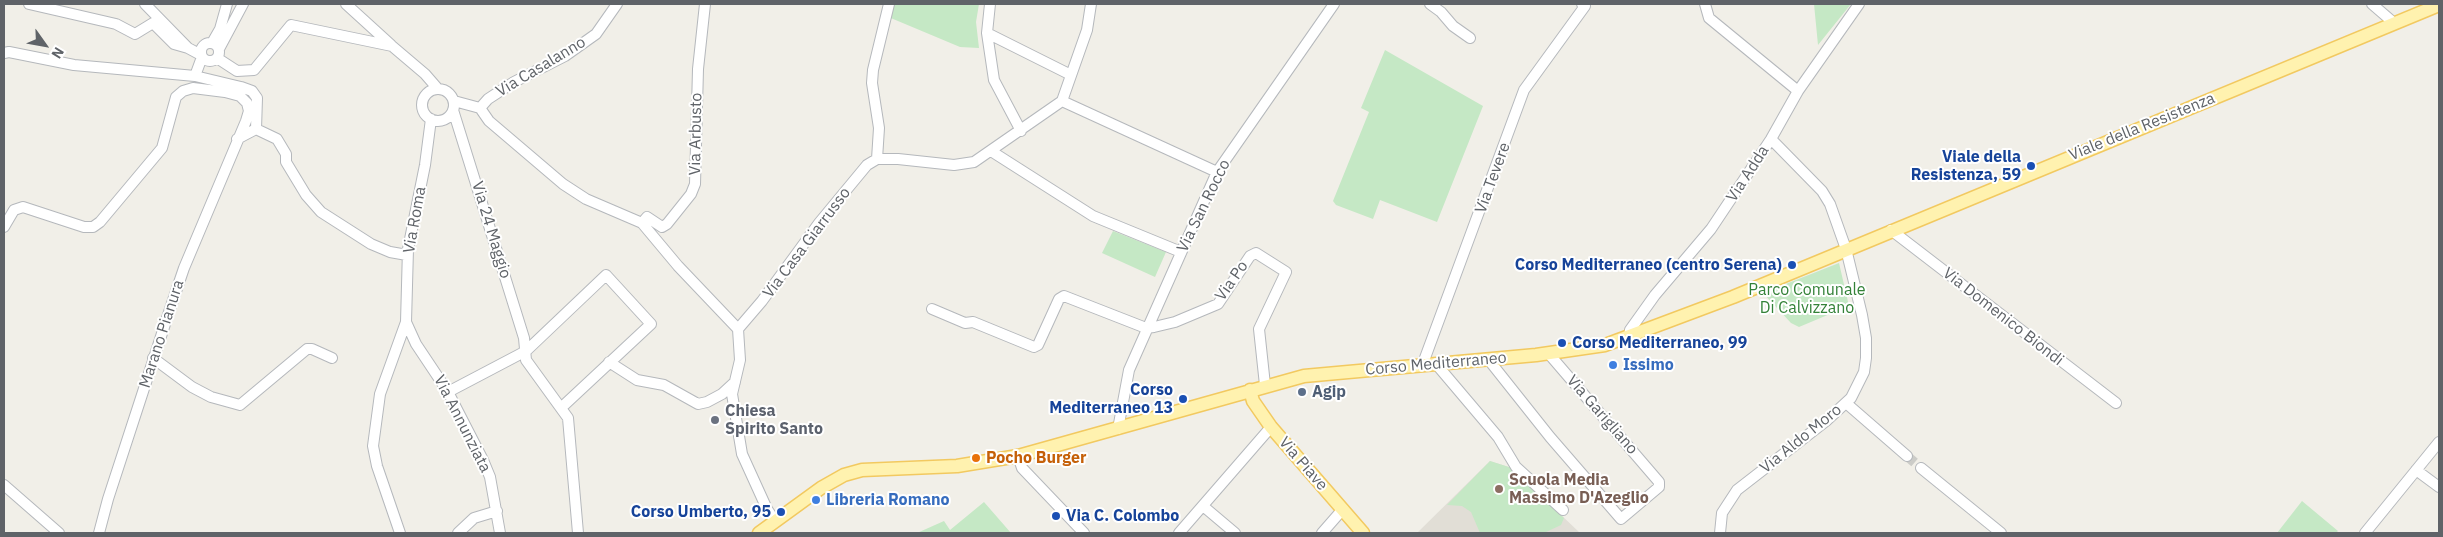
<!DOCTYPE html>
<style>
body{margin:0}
#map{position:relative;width:2443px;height:537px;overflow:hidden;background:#f1efe8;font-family:"IBM Plex Sans",sans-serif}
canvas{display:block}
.frame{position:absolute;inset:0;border:5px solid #5f6368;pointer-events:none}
.north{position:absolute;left:20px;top:20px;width:50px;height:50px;-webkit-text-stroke:4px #fff;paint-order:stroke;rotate:122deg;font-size:14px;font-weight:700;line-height:20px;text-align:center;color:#5f6368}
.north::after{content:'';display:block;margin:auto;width:18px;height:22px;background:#5f6368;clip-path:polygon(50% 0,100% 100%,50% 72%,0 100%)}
</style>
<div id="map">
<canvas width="2443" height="537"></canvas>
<div class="frame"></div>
<div class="north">N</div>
</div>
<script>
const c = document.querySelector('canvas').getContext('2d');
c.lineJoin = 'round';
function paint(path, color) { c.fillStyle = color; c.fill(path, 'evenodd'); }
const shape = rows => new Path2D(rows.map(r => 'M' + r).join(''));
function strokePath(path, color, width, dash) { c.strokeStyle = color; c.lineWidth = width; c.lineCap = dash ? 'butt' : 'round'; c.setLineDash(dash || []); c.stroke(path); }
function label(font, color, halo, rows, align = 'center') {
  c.font = font + ' "IBM Plex Sans",sans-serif'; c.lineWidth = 4; c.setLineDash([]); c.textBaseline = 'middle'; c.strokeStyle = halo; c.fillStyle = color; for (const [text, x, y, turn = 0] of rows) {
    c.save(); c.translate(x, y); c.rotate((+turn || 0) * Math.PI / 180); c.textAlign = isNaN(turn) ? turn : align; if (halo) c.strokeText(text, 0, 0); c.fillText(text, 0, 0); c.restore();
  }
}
paint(shape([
 [1490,461,1512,468,1580,533,1417,533]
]), '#e1ded6');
paint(shape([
 [889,4,979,4,976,22,979,48,960,47,886,16],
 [1814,4,1851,4,1818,45],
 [1385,50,1483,106,1437,222,1380,200,1373,219,1336,205,1333,201,1369,112,1361,108],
 [1113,231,1166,252,1155,277,1102,253],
 [1839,263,1849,306,1799,327,1791,323,1763,293],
 [1490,461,1512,468,1564,518,1561,525,1544,533,1480,533,1471,512,1462,506,1447,505],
 [2302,501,2338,531,2336,533,2277,533],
 [984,502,1011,533,917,533,944,521,950,530]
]), '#c5e8c5');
strokePath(shape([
 [1907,456,1921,468]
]), '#ccccc8', 10, [10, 5]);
const minor = shape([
 [29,4,116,24,135,34,153,23,174,44,188,48],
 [145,4,188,48,201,55],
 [346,4,391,45],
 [990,4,987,33,994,80,1021,131],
 [1430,4,1441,12,1453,26,1470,38],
 [1705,4,1709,18,1798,91],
 [2372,4,2394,23],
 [987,33,1071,75],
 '201 52a9 9 0 1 1 18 0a9 9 0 1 1-18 0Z',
 [212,43,220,29,227,4],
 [219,49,243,4],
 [4,53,9,52,74,65,195,76],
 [202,57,195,76,241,87,252,91,257,98,256,129],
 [217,58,237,71,254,70,291,25,392,46,425,74,438,89],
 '422 105a16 16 0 1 1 32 0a16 16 0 1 1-32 0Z',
 [454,101,480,108,488,99,514,82,565,56,596,34,617,4],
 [1062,101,1217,172],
 [480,108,489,121,563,184,586,199,642,223,678,266,738,329,740,360,732,394,742,454,767,509,775,521],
 [453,110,524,338,526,360,568,418,578,533],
 [237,139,256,129,277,139,286,154,286,162,306,195,321,212,371,244,390,252,407,255],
 [991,151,1093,216,1181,252],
 [877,159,879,128,872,83,873,70,889,4],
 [642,223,647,217,662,227,667,224,691,194,695,184,698,69,705,4],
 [4,227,14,210,23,207,84,227,93,227,100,222,162,148,176,97,183,91,193,88,225,92,240,96,247,103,249,111,246,121,184,268,167,318,108,499,99,533],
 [1891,230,2116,403],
 [932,309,965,323,973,322,1034,347,1038,345,1059,299,1064,296,1146,328,1154,327,1175,322,1218,304,1250,256,1256,253,1286,272,1259,329,1265,385],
 [406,322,416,344,448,392,483,460,490,477,500,533],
 [738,329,762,301,819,223,867,165,877,159,898,159,954,165,974,162,1062,101,1087,30,1091,4],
 [1629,337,1630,330,1655,295,1711,229,1771,139,1798,91,1859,4],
 [153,358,192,387,211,397,240,405,307,349,312,349,332,358],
 [1488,359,1550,437,1621,519,1659,487,1659,482,1549,354],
 [609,362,637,380,664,385,698,404,707,402,722,394,735,382],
 [1437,365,1498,437,1516,467,1563,510],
 [1422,366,1524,90,1585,6,1582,4],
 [448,392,526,351,606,275,651,324,562,407],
 [1846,403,1907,456],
 [1118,429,1129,370,1217,172,1334,4],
 [1018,456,1022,468,1084,533],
 [1921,468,2001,533],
 [2416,470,2439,487],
 [4,485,59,533],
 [1203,506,1235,533],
 [400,533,377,466,373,446,380,394,406,322,408,249,425,165,431,119],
 [458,533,474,518,497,511],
 [1179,533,1271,427],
 [1322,533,1343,509],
 [1720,533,1722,513,1737,490,1826,421,1851,398,1864,372,1866,358,1866,338,1862,315,1846,249,1830,204,1822,191,1771,139],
 [2365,533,2439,442]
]);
const major = shape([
 [1250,390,1253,401,1271,427,1363,533],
 [759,533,821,488,844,475,862,470,957,466,1018,456,1304,376,1536,355,1605,345,1733,297,2439,5]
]);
strokePath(minor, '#b5b8bc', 12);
strokePath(major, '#f2c960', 15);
strokePath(minor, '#fff', 10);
strokePath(major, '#fff2af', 12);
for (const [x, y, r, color] of [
 [2031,166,5,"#1a4fb4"],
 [1792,265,5,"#1a4fb4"],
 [1562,343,5,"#1a4fb4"],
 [1613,365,5,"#3f7fe0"],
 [1302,392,5,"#5c6f8a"],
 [1183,399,5,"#1a4fb4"],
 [715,420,5,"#6b7280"],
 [976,458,5,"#e8710a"],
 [1499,489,5,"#8d6e63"],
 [816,500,5,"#3f7fe0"],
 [781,512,5,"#1a4fb4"],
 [1056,516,5,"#1a4fb4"]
]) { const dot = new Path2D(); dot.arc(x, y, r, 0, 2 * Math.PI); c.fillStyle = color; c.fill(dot); strokePath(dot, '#fff', 2); }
label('16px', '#5f6368', '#fff', [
 ["Via Casalanno",541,67,-31],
 ["Viale della Resistenza",2142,127,-22],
 ["Via Arbusto",696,134,-89],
 ["Via Adda",1748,174,-57],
 ["Via Tevere",1493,178,-70],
 ["Via San Rocco",1204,206,-64],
 ["Via Roma",415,220,-80],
 ["Via 24 Maggio",491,230,73],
 ["Via Casa Giarrusso",807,243,-53],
 ["Via Po",1232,281,-55],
 ["Via Domenico Biondi",2003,317,38],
 ["Marano Pianura",162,334,-72],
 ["Corso Mediterraneo",1436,364,-5],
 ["Via Garigliano",1602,415,49],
 ["Via Annunziata",462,424,63],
 ["Via Aldo Moro",1801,439,-39],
 ["Via Piave",1303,464,49]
]);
label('bold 16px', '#164399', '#fff', [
 ["Viale della",2021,157],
 ["Resistenza, 59",2021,175],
 ["Corso Mediterraneo (centro Serena)",1782,265],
 ["Corso Mediterraneo, 99",1572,343,"left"],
 ["Corso",1173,390],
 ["Mediterraneo 13",1173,408],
 ["Corso Umberto, 95",771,512],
 ["Via C. Colombo",1066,516,"left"]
], 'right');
label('16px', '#348238', '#fff', [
 ["Parco Comunale",1807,290],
 ["Di Calvizzano",1807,308]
]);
label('bold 16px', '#366cbe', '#fff', [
 ["Issimo",1623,365],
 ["Libreria Romano",826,500]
], 'left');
label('bold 16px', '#4e5e75', '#fff', [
 ["Agip",1312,392]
], 'left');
label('bold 16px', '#5b616d', '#fff', [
 ["Chiesa",725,411],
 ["Spirito Santo",725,429]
], 'left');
label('bold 16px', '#c56008', '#fff', [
 ["Pocho Burger",986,458]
], 'left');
label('bold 16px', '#785e54', '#fff', [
 ["Scuola Media",1509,480],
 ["Massimo D'Azeglio",1509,498]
], 'left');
</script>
